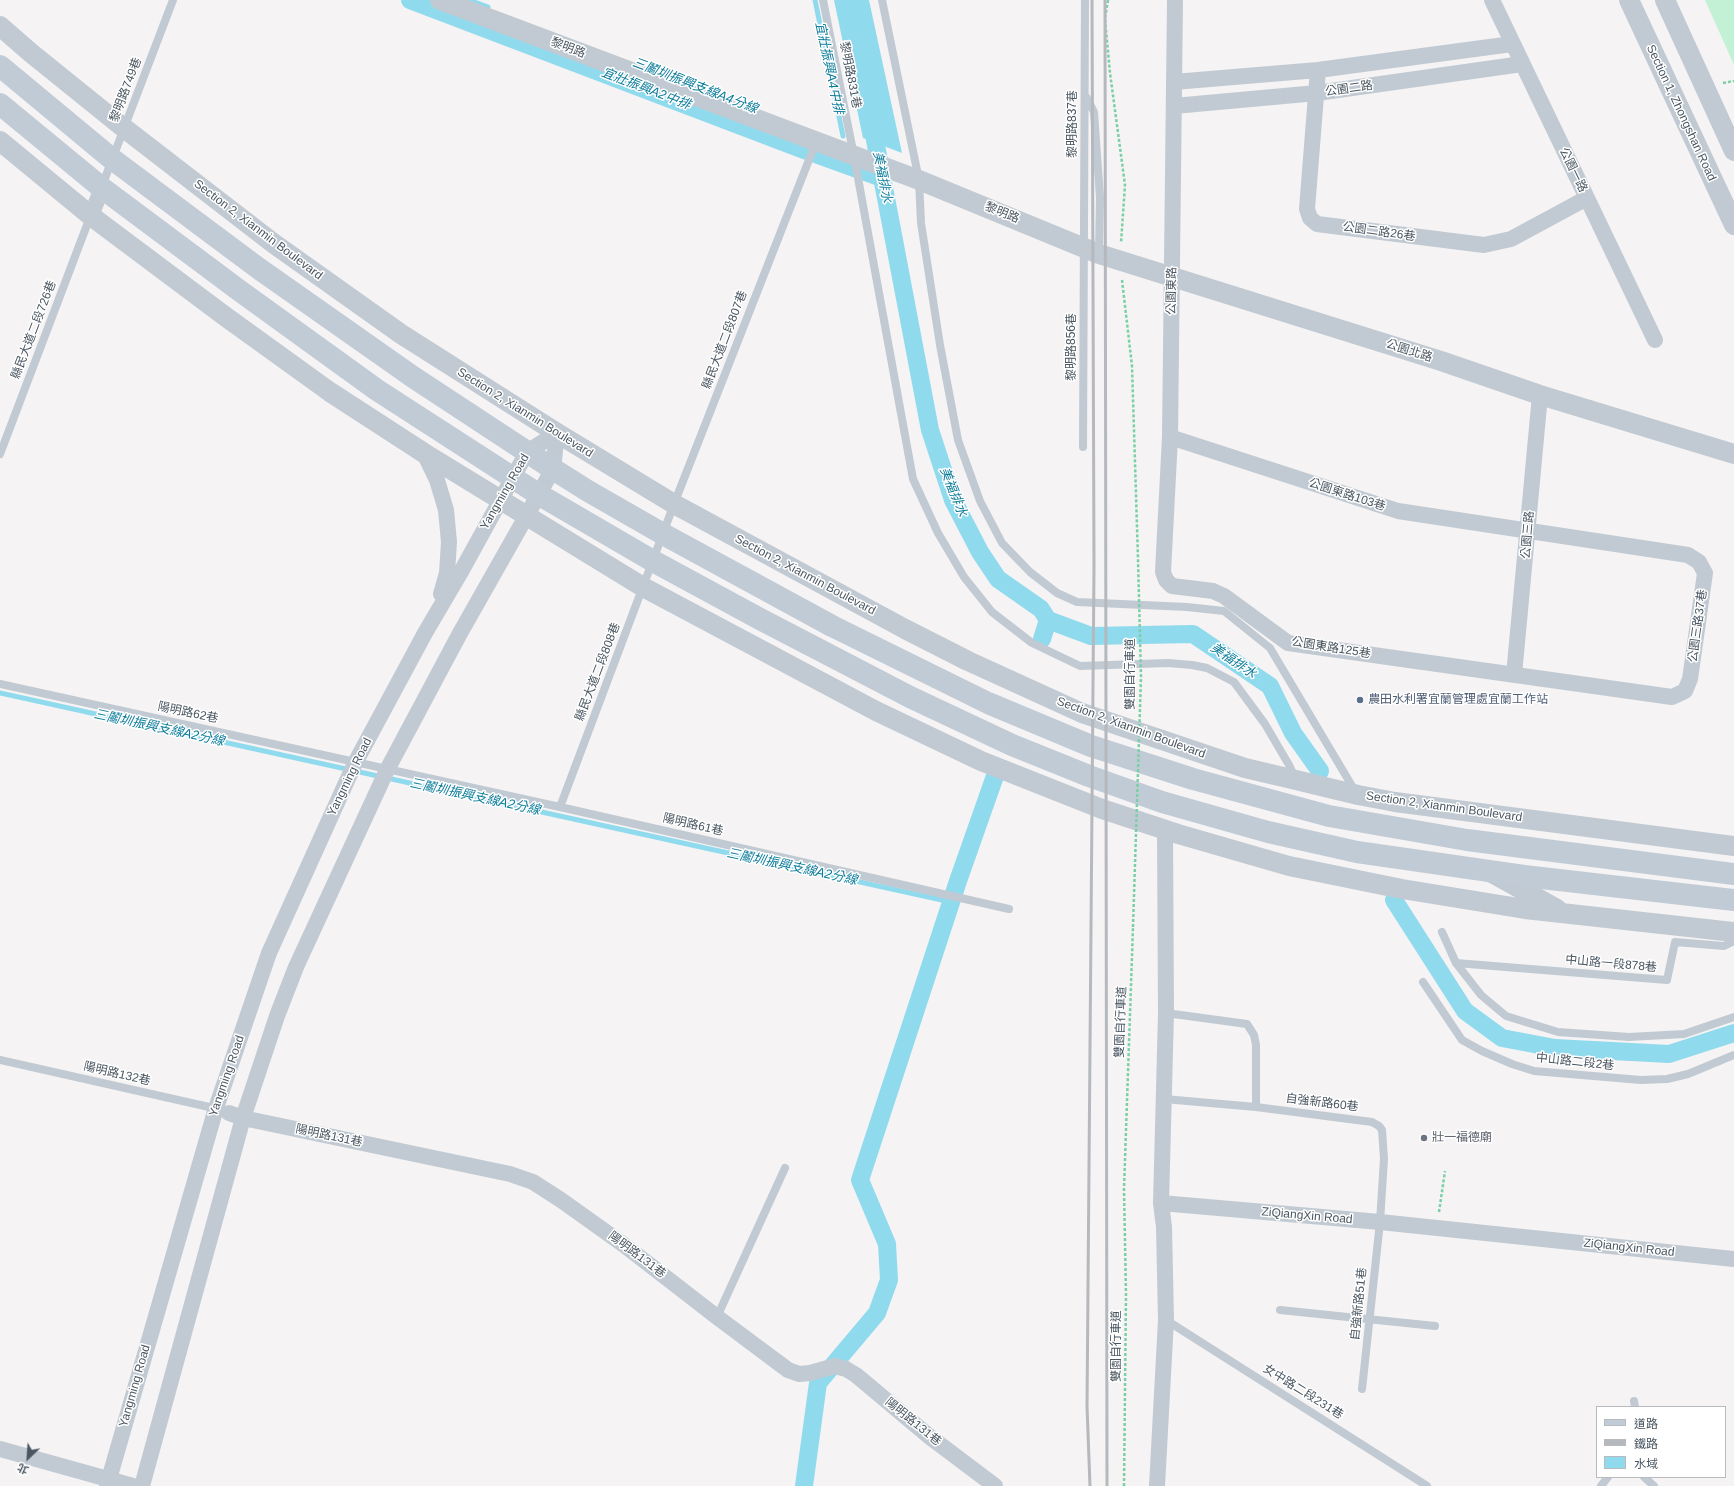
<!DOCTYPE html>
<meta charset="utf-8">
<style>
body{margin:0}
#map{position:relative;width:1734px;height:1486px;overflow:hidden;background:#f5f3f3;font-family:Arial,"Noto Sans TC",sans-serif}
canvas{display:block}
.legend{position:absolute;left:1596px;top:1406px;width:130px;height:72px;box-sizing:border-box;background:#fff;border:1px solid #b7bbc0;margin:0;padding:5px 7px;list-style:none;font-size:12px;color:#4a5661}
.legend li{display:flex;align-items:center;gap:8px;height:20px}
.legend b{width:20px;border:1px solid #b7bbc0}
.north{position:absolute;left:8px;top:1438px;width:40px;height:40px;-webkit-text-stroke:3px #fff;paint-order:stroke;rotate:205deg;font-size:11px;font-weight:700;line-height:16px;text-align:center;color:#4a5661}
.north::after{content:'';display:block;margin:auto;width:14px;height:18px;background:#4a5661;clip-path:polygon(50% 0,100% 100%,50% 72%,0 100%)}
</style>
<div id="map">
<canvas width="1734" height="1486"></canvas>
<ul class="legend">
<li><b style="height:5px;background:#c1cbd6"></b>道路</li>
<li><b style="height:5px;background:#b5b8bd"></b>鐵路</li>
<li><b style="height:11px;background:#90daee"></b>水域</li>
</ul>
<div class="north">北</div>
</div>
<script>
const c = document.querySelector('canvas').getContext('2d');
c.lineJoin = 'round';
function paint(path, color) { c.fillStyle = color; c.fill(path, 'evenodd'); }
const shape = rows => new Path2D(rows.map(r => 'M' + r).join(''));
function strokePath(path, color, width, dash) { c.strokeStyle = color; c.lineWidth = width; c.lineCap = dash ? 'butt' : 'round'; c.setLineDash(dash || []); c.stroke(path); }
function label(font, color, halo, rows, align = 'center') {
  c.font = font + ' Arial,"Noto Sans TC",sans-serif'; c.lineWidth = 3; c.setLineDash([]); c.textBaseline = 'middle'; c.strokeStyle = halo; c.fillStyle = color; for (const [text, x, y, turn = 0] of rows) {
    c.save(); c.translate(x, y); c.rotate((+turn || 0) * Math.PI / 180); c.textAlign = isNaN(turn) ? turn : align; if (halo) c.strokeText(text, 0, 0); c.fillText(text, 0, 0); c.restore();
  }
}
paint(shape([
 [1705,0,1734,0,1734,65]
]), '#c3f1d5');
paint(shape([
 [834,0,869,0,902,153,863,138]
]), '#90daee');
strokePath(shape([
 [469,0,488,7],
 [815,0,843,136],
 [0,693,951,902]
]), '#90daee', 5);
strokePath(shape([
 [410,0,799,148,882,178],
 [871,119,930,430,953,500,980,552,998,579,1041,609,1048,620,1091,636,1193,634,1270,686,1293,733,1320,771],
 [1042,639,1048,620],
 [1394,900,1465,1011,1502,1038,1555,1048,1669,1054,1734,1033],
 [804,1486,818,1383,877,1313,889,1280,887,1244,860,1180,958,881,995,776]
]), '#90daee', 18);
strokePath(shape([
 [1108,0,1105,19,1110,73,1125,185,1121,243],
 [1723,83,1734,81],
 [1122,280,1132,366,1138,559],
 [1439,1212,1445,1171],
 [1124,1486,1126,1294,1124,1189,1133,927]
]), '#7ad0a6', 2.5, [3, 2]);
strokePath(shape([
 [823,0,854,156,913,479,938,533,964,577,992,612,1032,643,1080,666,1168,663,1192,665,1207,668,1234,682,1265,724,1289,765,1295,778],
 [882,0,919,180,921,223,940,345,958,440,980,501,1002,543,1030,572,1057,593,1077,602,1187,607,1224,611,1270,648,1355,791],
 [1087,98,1094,112,1100,197,1099,254],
 [102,186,173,0],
 [1083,447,1085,0],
 [0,454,90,217],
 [0,684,560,807,1009,909],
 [560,807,674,504,816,142],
 [1442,932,1456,963,1481,995,1506,1016,1558,1032,1629,1037,1684,1034,1734,1017],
 [1456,963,1667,980,1675,942,1724,946,1734,941],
 [1423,982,1462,1040,1482,1051,1512,1064,1534,1071,1641,1080,1667,1079,1688,1074,1734,1055],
 [1166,1013,1247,1024,1254,1035,1256,1045,1256,1107],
 [0,1060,218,1109],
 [1164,1099,1256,1107,1372,1122,1379,1126,1382,1130,1384,1159,1380,1222,1362,1389],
 [1280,1310,1435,1326],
 [717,1317,785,1168],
 [1166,1320,1427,1486],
 [1634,1401,1635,1407],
 [1644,1477,1654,1486],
 [1601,1486,1608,1477]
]), '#c1cad2', 8);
strokePath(shape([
 [1492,0,1655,340],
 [1318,70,1307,209,1310,218,1317,224,1484,245,1511,239,1587,198],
 [1174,82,1318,70,1512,44],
 [1174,106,1317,93,1522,64],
 [91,216,102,188],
 [1170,437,1398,511,1688,555,1699,562,1705,573,1690,679,1685,691,1672,697,1288,643,1224,596,1213,591,1172,586,1166,580,1163,572,1170,437,1175,0],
 [424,453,437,480,446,510,449,542,447,573,441,594],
 [1514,675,1540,395],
 [229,1113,243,1118,510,1174,533,1182,561,1200,624,1245,717,1317,788,1370,799,1374,810,1373,835,1366,846,1369,856,1375,930,1437,995,1486],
 [1161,1203,1166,1013,1165,829],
 [0,1449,133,1486],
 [107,1486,216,1108,269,953,355,763,425,633,462,570,527,452,557,433],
 [142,1486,243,1118,277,1016,296,967,387,770,459,635,553,469,557,433],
 [1157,1486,1166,1320,1164,1227,1161,1203,1380,1222,1734,1259]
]), '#c1cad2', 16);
strokePath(shape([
 [440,0,919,180,1099,254,1441,361,1540,395,1734,454],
 [1629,0,1734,225],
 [1665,0,1734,151],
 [0,26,31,53,124,128,273,243,401,334,557,433,674,504,905,629,968,661,1082,713,1245,768,1296,780,1358,795,1395,802,1734,846],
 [0,141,91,216,226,317,330,392,424,453,643,587,876,711,981,761,1102,809,1178,834,1289,866,1402,889,1525,909,1734,932],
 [1492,873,1557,909]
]), '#c1cad2', 20);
strokePath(shape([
 [0,66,112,159,258,268,413,377,553,469,588,491,663,534,832,626,988,703,1091,746,1193,779,1329,816,1467,840,1734,874],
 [0,104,102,188,240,291,377,390,538,494,653,561,760,619,910,697,1012,745,1089,776,1162,802,1268,832,1357,852,1524,876,1734,900]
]), '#c1cbd6', 22);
strokePath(shape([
 [1105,0,1107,1486],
 [1090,1486,1087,1406,1094,567,1092,0]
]), '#b5b8bd', 3);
strokePath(shape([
 [1133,927,1141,677,1138,559]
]), '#7ad0a6', 2.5, [3, 2]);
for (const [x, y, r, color] of [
 [1360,700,4,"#5c6f8a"],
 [1424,1138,4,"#6b7280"]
]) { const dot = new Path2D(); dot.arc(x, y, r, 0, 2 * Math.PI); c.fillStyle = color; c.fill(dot); strokePath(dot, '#fff', 1.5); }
label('12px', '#4a5661', '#fff', [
 ["黎明路",568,48,21],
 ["黎明路831巷",850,75,79],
 ["公園二路",1349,89,-8],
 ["黎明路749巷",126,90,-69],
 ["Section 1, Zhongshan Road",1681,113,65],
 ["黎明路837巷",1073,124,-90],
 ["公園一路",1573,170,64],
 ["黎明路",1002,213,22],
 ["Section 2, Xianmin Boulevard",258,230,37],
 ["公園二路26巷",1379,232,8],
 ["公園東路",1172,291,-89],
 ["縣民大道二段726巷",34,330,-69],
 ["縣民大道二段807巷",725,340,-69],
 ["黎明路856巷",1072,347,-90],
 ["公園北路",1409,351,18],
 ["Section 2, Xianmin Boulevard",525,413,32],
 ["Yangming Road",505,492,-60],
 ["公園東路103巷",1347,495,18],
 ["公園三路",1528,535,-85],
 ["Section 2, Xianmin Boulevard",805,575,28],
 ["公園三路37巷",1698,626,-82],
 ["公園東路125巷",1331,648,9],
 ["縣民大道二段808巷",598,672,-69],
 ["雙園自行車道",1131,674,-90],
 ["陽明路62巷",188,713,12],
 ["Section 2, Xianmin Boulevard",1131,728,20],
 ["Yangming Road",350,777,-64],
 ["Section 2, Xianmin Boulevard",1444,807,8],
 ["陽明路61巷",693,825,13],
 ["中山路一段878巷",1611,964,5],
 ["雙園自行車道",1121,1022,-88],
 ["中山路二段2巷",1575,1062,6],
 ["陽明路132巷",117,1074,13],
 ["Yangming Road",227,1076,-71],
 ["自強新路60巷",1322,1103,7],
 ["陽明路131巷",329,1136,12],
 ["ZiQiangXin Road",1307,1216,5],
 ["ZiQiangXin Road",1629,1248,6],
 ["陽明路131巷",637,1255,37],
 ["自強新路51巷",1359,1304,-84],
 ["雙園自行車道",1117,1346,-90],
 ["Yangming Road",135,1386,-74],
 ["女中路二段231巷",1303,1392,32],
 ["陽明路131巷",913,1422,39]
]);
label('12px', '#4e5e75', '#fff', [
 ["農田水利署宜蘭管理處宜蘭工作站",1368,700]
], 'left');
label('12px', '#5b616d', '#fff', [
 ["壯一福德廟",1432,1138]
], 'left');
label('italic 13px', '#0c7c9b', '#fff', [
 ["宜壯振興A4中排",829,68,78],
 ["三鬮圳振興支線A4分線",695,86,21],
 ["宜壯振興A2中排",646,89,21],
 ["美福排水",882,177,79],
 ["美福排水",953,492,68],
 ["美福排水",1233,661,34],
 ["三鬮圳振興支線A2分線",159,728,12],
 ["三鬮圳振興支線A2分線",475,797,12],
 ["三鬮圳振興支線A2分線",792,867,12]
]);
</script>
